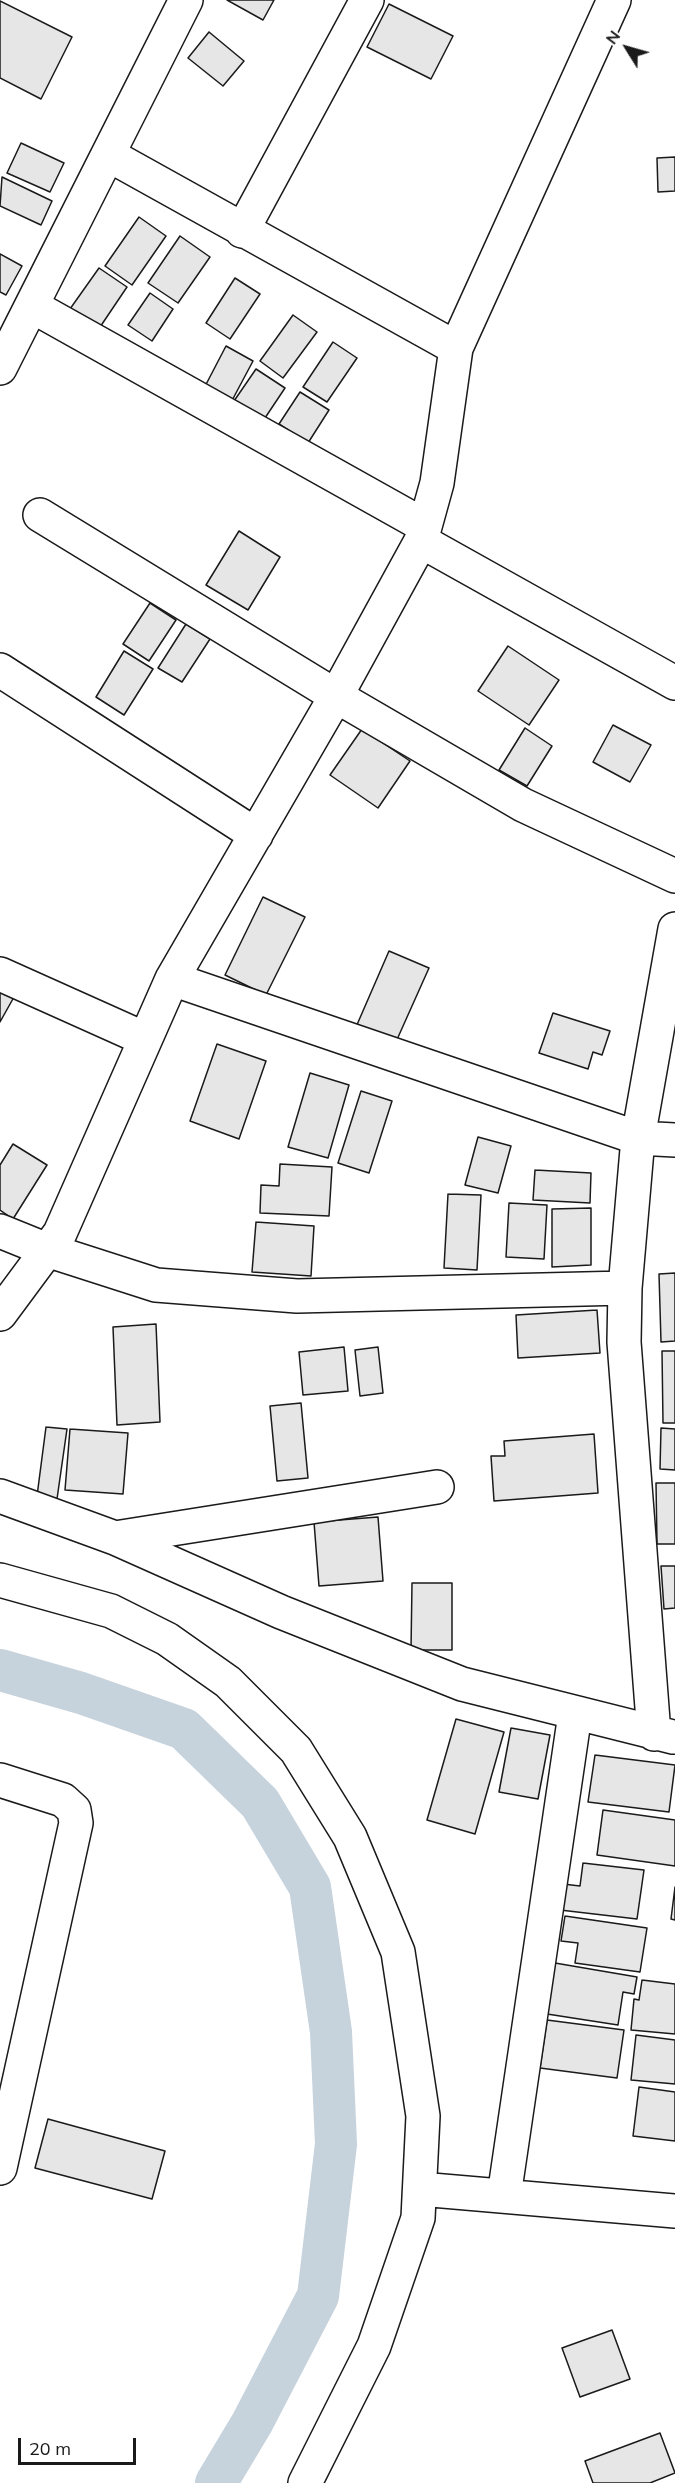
<!DOCTYPE html>
<style>
body{margin:0}
#map{position:relative;width:675px;height:2483px;overflow:hidden;background:#fff;font-family:Mulish,sans-serif}
canvas{display:block}
.north{position:absolute;left:597px;top:18px;width:60px;height:60px;-webkit-text-stroke:4px #fff;paint-order:stroke;rotate:307deg;font-size:16px;font-weight:700;line-height:24px;text-align:center;color:#1a1a1a}
.north::after{content:'';display:block;margin:auto;width:21px;height:27px;background:#1a1a1a;clip-path:polygon(50% 0,100% 100%,50% 72%,0 100%)}
.scale{position:absolute;left:18px;top:2438px;width:118px;height:27px;box-sizing:border-box;border:3px solid #1a1a1a;border-top:0;padding-left:8px;font-size:18px;line-height:21px;white-space:nowrap;color:#1a1a1a;-webkit-text-stroke:4px #fff;paint-order:stroke}
</style>
<div id="map">
<canvas width="675" height="2483"></canvas>
<div class="north">N</div>
<div class="scale">20 m</div>
</div>
<script>
const c = document.querySelector('canvas').getContext('2d');
c.lineJoin = 'round';
const shape = rows => new Path2D(rows.map(r => 'M' + r).join(''));
function strokePath(path, color, width, dash) { c.strokeStyle = color; c.lineWidth = width; c.lineCap = dash ? 'butt' : 'round'; c.setLineDash(dash || []); c.stroke(path); }
function paint(path, color) { c.fillStyle = color; c.fill(path, 'evenodd'); }
strokePath(shape([
 [0,1670,81,1693,184,1729,260,1803,310,1887,331,2032,336,2144,318,2296,252,2423,216,2483]
]), '#c6d2dc', 42);
const building = shape([
 [227,0,274,0,263,20,227,0],
 [0,1,72,37,41,99,0,78,0,1],
 [389,4,453,36,431,79,367,47,389,4],
 [209,32,244,61,223,86,188,58,209,32],
 [21,143,64,163,50,192,7,173,21,143],
 [675,157,675,191,658,192,657,158,675,157],
 [2,177,52,201,41,225,0,206,2,177],
 [139,217,166,236,132,285,105,266,139,217],
 [180,236,210,257,178,303,148,283,180,236],
 [0,254,22,266,6,295,0,292,0,254],
 [99,268,127,287,94,336,65,316,99,268],
 [235,278,260,294,230,339,206,323,235,278],
 [150,293,173,309,152,341,128,325,150,293],
 [293,315,317,332,283,378,260,361,293,315],
 [333,342,357,358,327,402,303,387,333,342],
 [226,346,253,361,228,408,201,394,226,346],
 [256,369,285,388,263,421,234,401,256,369],
 [300,392,329,410,308,443,279,424,300,392],
 [239,531,280,557,248,610,206,585,239,531],
 [150,603,176,620,149,661,123,644,150,603],
 [186,624,210,639,182,682,158,668,186,624],
 [508,646,559,680,529,725,478,691,508,646],
 [124,651,153,669,124,715,96,697,124,651],
 [613,725,651,745,630,782,593,762,613,725],
 [525,728,552,746,527,786,499,770,525,728],
 [362,729,410,761,378,808,330,775,362,729],
 [263,897,305,917,266,995,225,975,263,897],
 [389,951,429,968,395,1044,356,1027,389,951],
 [0,989,14,997,0,1022,0,989],
 [553,1013,610,1031,602,1055,593,1052,588,1069,539,1053,553,1013],
 [217,1044,266,1061,239,1139,190,1121,217,1044],
 [310,1073,349,1085,328,1158,288,1147,310,1073],
 [361,1091,392,1101,369,1173,338,1163,361,1091],
 [478,1137,511,1146,498,1193,465,1185,478,1137],
 [13,1144,47,1165,13,1219,0,1210,0,1165,13,1144],
 [280,1164,332,1167,329,1216,260,1213,261,1185,279,1186,280,1164],
 [535,1170,591,1173,590,1203,533,1200,535,1170],
 [448,1194,481,1195,477,1270,444,1268,448,1194],
 [509,1203,547,1205,544,1259,506,1257,509,1203],
 [591,1208,591,1265,552,1267,552,1209,591,1208],
 [256,1222,314,1226,311,1276,252,1272,256,1222],
 [675,1273,675,1341,661,1342,659,1274,675,1273],
 [597,1310,600,1353,518,1358,516,1315,597,1310],
 [156,1324,160,1422,117,1425,113,1327,156,1324],
 [344,1347,348,1391,303,1395,299,1352,344,1347],
 [378,1347,383,1393,360,1396,355,1350,378,1347],
 [662,1351,675,1351,675,1423,663,1423,662,1351],
 [301,1403,308,1478,277,1481,270,1406,301,1403],
 [46,1427,67,1429,57,1499,37,1496,46,1427],
 [661,1428,675,1429,675,1470,660,1469,661,1428],
 [70,1429,128,1433,123,1494,65,1490,70,1429],
 [594,1434,598,1493,494,1501,491,1456,505,1456,504,1441,594,1434],
 [656,1483,675,1483,675,1544,657,1544,656,1483],
 [378,1517,383,1581,319,1586,314,1522,378,1517],
 [661,1566,675,1566,675,1608,664,1609,661,1566],
 [412,1583,452,1583,452,1650,411,1650,412,1583],
 [456,1719,504,1732,475,1834,427,1820,456,1719],
 [511,1728,550,1735,538,1799,499,1792,511,1728],
 [595,1755,675,1765,669,1812,588,1802,595,1755],
 [603,1810,675,1820,675,1866,597,1855,603,1810],
 [583,1863,644,1870,637,1919,560,1910,563,1884,580,1886,583,1863],
 [675,1887,675,1920,671,1919,675,1887],
 [565,1916,647,1928,640,1972,575,1963,578,1943,561,1941,565,1916],
 [555,1963,637,1977,634,1994,623,1992,618,2025,547,2014,555,1963],
 [642,1980,675,1984,675,2034,631,2030,634,1999,639,2000,642,1980],
 [547,2020,624,2030,617,2078,540,2068,547,2020],
 [636,2035,675,2040,675,2084,631,2080,636,2035],
 [639,2087,675,2092,675,2141,633,2136,639,2087],
 [48,2119,165,2151,152,2199,35,2168,48,2119],
 [612,2330,630,2379,580,2397,562,2348,612,2330],
 [660,2433,675,2473,650,2483,593,2483,585,2461,660,2433]
]);
paint(building, '#e6e6e6');
strokePath(building, '#1a1a1a', 1.5);
const minor = shape([
 [109,155,456,348],
 [242,231,367,0],
 [32,306,425,526],
 [0,368,186,0],
 [40,515,336,696,523,805,675,876],
 [421,541,675,683],
 [0,670,256,835],
 [0,974,145,1039],
 [172,979,638,1138,675,1140],
 [0,1231,47,1250,156,1285,297,1296,625,1288],
 [0,1314,60,1233,172,979,336,696,421,541,437,483,456,348,614,0],
 [0,1496,115,1538,281,1612,462,1684,673,1737],
 [115,1538,437,1487],
 [0,1580,111,1611,167,1639,228,1682,296,1750,350,1837,398,1952,423,2116,418,2218,374,2346,305,2483],
 [654,1734,624,1342,625,1288,638,1138,675,929],
 [0,1780,63,1800,74,1810,76,1823,0,2168],
 [420,2189,675,2211],
 [504,2196,575,1714]
]);
strokePath(minor, '#1a1a1a', 36);
strokePath(minor, '#fff', 33);
</script>
